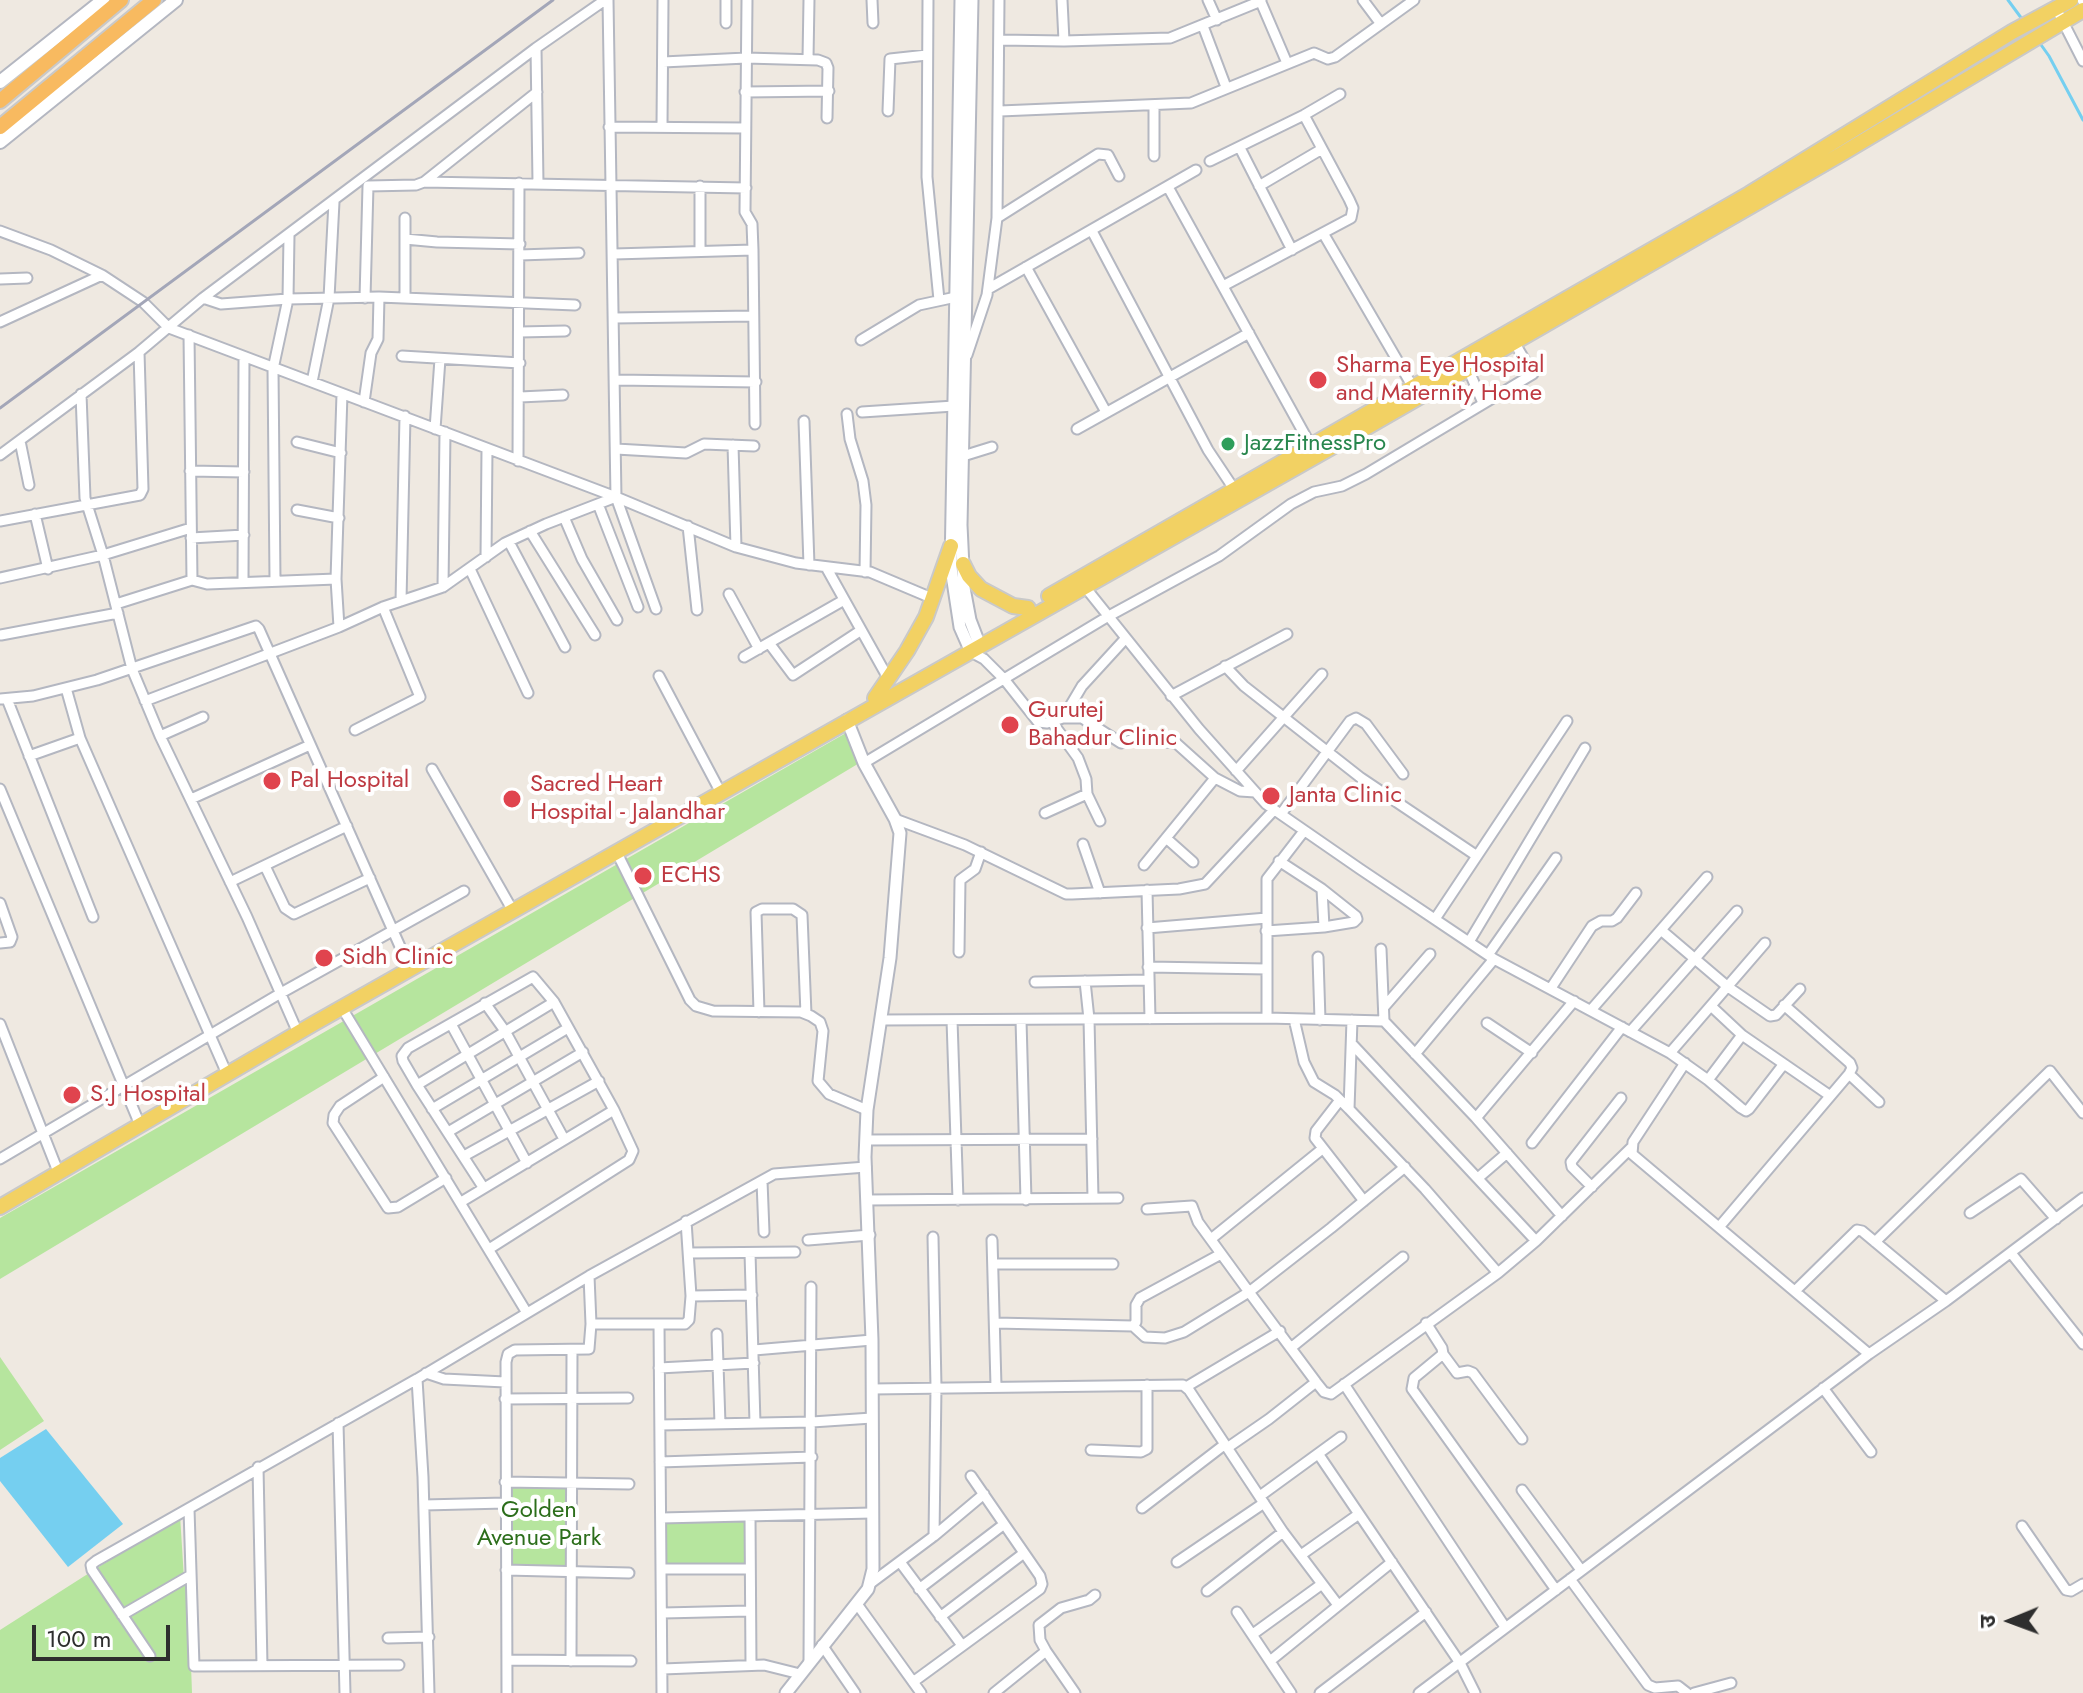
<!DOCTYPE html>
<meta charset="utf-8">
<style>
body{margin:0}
#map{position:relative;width:2083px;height:1693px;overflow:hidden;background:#efe9e1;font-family:Jost,"Noto Sans Devanagari",sans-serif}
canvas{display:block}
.north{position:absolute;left:1971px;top:1581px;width:80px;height:80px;-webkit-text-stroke:6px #fff;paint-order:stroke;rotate:269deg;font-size:22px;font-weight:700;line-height:32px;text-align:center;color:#2e2e2e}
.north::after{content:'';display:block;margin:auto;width:28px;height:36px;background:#2e2e2e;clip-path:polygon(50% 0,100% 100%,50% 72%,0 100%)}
.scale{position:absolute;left:32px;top:1625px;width:138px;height:36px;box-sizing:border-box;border:4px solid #2e2e2e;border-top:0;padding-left:10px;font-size:24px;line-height:28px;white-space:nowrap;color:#2e2e2e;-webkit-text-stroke:6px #fff;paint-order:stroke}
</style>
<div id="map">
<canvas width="2083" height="1693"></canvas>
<div class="north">उ</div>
<div class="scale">100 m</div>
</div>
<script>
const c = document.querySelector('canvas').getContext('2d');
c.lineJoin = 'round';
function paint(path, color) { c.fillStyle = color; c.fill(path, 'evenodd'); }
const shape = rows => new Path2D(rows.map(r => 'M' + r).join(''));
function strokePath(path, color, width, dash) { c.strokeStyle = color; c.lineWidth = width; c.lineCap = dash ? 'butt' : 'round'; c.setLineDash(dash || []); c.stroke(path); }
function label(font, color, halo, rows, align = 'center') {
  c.font = font + ' Jost,sans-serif'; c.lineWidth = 8; c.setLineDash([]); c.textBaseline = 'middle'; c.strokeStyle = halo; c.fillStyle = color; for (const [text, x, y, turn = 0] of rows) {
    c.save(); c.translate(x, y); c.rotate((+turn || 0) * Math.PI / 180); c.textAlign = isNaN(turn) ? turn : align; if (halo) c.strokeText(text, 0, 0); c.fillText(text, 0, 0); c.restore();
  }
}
paint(shape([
 [846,733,849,733,861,762,0,1279,0,1218],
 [0,1357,44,1421,0,1450],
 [506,1483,571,1483,570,1567,507,1570],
 [180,1515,184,1579,188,1578,192,1693,0,1693,0,1630],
 [748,1516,748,1564,663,1563,662,1519]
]), '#b6e59e');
paint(shape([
 [46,1429,123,1524,68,1567,0,1481,0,1458]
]), '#75cff0');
strokePath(shape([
 [2008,0,2022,19],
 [2039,42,2049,56,2083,120]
]), '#75cff0', 3);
const minor = shape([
 [726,0,726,23],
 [747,0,745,212,752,224,753,250,755,424],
 [872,0,873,23],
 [928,0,927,177,939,300],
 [1062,0,1064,41],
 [1208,0,1217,20],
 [1260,0,1287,63],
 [1363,0,1381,24],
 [2082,0,2083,1],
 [2056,8,2083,61],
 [1203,26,1226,87],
 [1000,40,1064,41,1170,38,1261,1],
 [536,48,538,183],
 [808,59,809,0],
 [663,62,746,58,818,60,826,63,828,68,827,118],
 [745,92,829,91],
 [1154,105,1154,156],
 [888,111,890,59,927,55],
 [1000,111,1191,103,1314,53,1328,59,1335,57,1414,0],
 [662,126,663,0],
 [609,127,745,128],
 [1240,148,1292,250],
 [1210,161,1304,115,1340,94],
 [424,182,537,92],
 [1259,186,1322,149],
 [1168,187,1311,446],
 [997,218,1098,154,1108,155,1119,176],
 [0,231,51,250,102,275,143,302,169,328,616,497,736,547,796,563,870,572,934,599],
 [1092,231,1208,450,1234,489],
 [1323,233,1414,389],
 [405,239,437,242,520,244],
 [700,251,700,186],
 [614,254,753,250],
 [520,255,579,253],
 [1026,267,1106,412],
 [0,279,27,278],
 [1223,286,1351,218,1353,208,1349,199,1304,115],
 [988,289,1196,170],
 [405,297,405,218],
 [203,298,221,304,288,299,379,297,575,305],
 [365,298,368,186,416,185,424,182,746,188],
 [615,318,753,316],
 [0,322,102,275],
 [520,332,565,331],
 [861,340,919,305,956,297],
 [967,355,987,295,997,218,999,0],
 [402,356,520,363],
 [1468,369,1483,403],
 [616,380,756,382],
 [312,382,329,298,334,202],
 [81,394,85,498,103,555,132,669,160,736,247,917,298,1033],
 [520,397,563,395],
 [364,402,371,353,378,339,379,297],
 [862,412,954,406],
 [847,414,850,439,863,481,866,505,865,572],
 [804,421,809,565],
 [435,429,440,359],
 [1077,429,1249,333],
 [20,441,29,485],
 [297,442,341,453],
 [733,445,736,547],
 [616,449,686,453,704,444,754,446],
 [0,455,139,352,203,298,536,48,605,0],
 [963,456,992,447],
 [518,461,519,183],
 [190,471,244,472],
 [616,497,656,609],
 [598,504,638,607],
 [297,510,339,518],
 [35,514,48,569],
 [564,517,582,559,617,620],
 [0,521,140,495,143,489,139,352],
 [688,526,697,610],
 [530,531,595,635],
 [191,538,244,535],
 [509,542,565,647],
 [486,557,487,449],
 [826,567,888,678],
 [470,569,528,693],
 [0,578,103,555,191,528],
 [336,579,339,627],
 [192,580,207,584,336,579,342,394],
 [275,580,273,369,288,299,289,236],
 [243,581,244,357],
 [443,587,445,432],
 [1085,587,1199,729,1266,804,1360,869,1494,959,1670,1053,1708,1080,1741,1108,1746,1111,1749,1109,1783,1065],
 [729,594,759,649],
 [401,601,405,416],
 [116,604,192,580,189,335],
 [1,635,118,613],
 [769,643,793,675,860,631],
 [971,652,984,659,1004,679,1038,722,1047,723,1063,718,1082,718,1121,743,1134,739,1176,743,1215,778,1240,791,1255,792],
 [744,657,844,600],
 [1225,666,1244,686,1361,778,1477,856],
 [659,676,721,793],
 [66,688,80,738,227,1074],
 [1171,696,1287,634],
 [0,699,33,696,97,680,256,626,259,629,410,969],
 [7,699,93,917],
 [145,701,339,627,383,607,443,587,505,543,546,524,616,497,608,0],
 [1063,718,1082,686,1125,639],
 [1052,722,1078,758,1086,779,1087,794,1100,821],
 [355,730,420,697,383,607],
 [160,736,203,717],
 [29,756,80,738],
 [864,763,1107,617,1219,556,1291,504,1314,492,1342,486,1366,474,1533,374,1514,342],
 [432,769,513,911],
 [1236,771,1322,674],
 [0,789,140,1125],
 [191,799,310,745],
 [1045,813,1087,794],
 [1281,814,1350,721,1356,718,1366,724,1403,774],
 [895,819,965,845,1066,894,1072,894,1179,889,1205,884,1274,810],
 [1166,838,1193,862],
 [1083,844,1100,893],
 [617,853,690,1000,696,1006,713,1011,801,1012,811,1016,820,1022,823,1031,818,1081,829,1094,867,1110],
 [1144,865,1215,778],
 [265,866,285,908,294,914,370,878],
 [230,882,347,826],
 [1322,889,1324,927],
 [1147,890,1150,1019],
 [0,903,12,937,10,942,0,943],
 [1435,919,1567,721],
 [1147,928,1267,918],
 [1661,930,1728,987,1770,1016,1776,1015,1800,989],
 [1266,931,1324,927,1354,922,1357,919,1356,916,1322,889,1279,861],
 [1469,942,1585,748],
 [1381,949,1384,1021,1476,1118,1562,1216],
 [959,952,960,880,975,869,981,852],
 [1488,955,1556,858],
 [1318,957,1320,1020],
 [1148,967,1267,969],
 [1085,981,1089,1019,1093,1198],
 [1035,982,1148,980],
 [1551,988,1592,926,1601,921,1612,921,1617,918,1636,893],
 [485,1003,505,1031,564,1139],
 [1784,1005,1850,1063,1852,1068,1849,1074],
 [1711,1006,1742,1035],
 [1384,1007,1430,954],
 [342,1008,527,1313],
 [1591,1010,1707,877],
 [759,1012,756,912,762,909,793,909,802,915,806,1014],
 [1267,1018,1267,879,1304,831],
 [1294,1019,1304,1062,1314,1082,1335,1095,1349,1109,1425,1189,1498,1273],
 [882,1020,1267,1018,1384,1021],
 [952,1020,958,1200],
 [1021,1020,1026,1200],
 [1487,1023,1532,1053],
 [0,1024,59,1174],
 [451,1024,527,1163],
 [1630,1032,1737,911],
 [1352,1044,1536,1241],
 [1670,1053,1765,943],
 [1415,1054,1494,959],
 [1685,1063,1633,1142,1632,1154,1869,1354],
 [384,1077,340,1106,334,1115,333,1123,388,1208,398,1207,446,1178],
 [1708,1080,1742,1035,1829,1095],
 [417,1085,403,1061,402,1056,408,1048,533,977,554,1002,614,1110,461,1202],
 [1340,1100,1316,1131,1315,1138,1364,1201],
 [432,1109,568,1028],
 [1349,1109,1352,1020],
 [1476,1118,1574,1001],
 [448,1132,583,1052],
 [867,1140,1092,1139],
 [1532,1143,1622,1027],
 [464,1156,599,1081],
 [0,1159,281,993,464,891],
 [1478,1178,1507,1153],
 [762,1181,764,1232],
 [483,1187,417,1085,554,1002],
 [1592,1187,1572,1167,1571,1162,1621,1098],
 [868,1200,1118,1198],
 [1147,1209,1192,1206,1198,1222,1249,1292,1316,1382,1324,1392,1331,1394,1498,1273,1536,1241,1631,1148],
 [1970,1213,2021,1179,2056,1219],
 [686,1221,691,1296,752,1295],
 [1720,1226,1849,1074,1879,1102],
 [933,1237,936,1387,934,1536],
 [1211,1239,1321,1150],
 [808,1240,870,1235],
 [992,1240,996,1386],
 [1875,1242,2050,1071,2083,1113],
 [489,1249,629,1160,633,1151,614,1110],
 [689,1253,795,1252],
 [750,1253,755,1423],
 [2011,1253,2083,1344],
 [994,1264,1113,1264],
 [1796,1290,1857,1230,1862,1231,1946,1301],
 [995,1323,1133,1326,1136,1322,1136,1305,1140,1298,1221,1254],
 [1426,1323,1442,1348,1443,1354,1414,1378,1412,1389,1556,1590],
 [591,1324,685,1324,689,1320,691,1296],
 [659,1324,662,1693],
 [1133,1326,1145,1337,1165,1338,1184,1332,1249,1292,1331,1228,1405,1167],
 [717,1334,720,1424],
 [1292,1347,1403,1257],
 [754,1350,872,1340],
 [1443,1354,1457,1373,1468,1371,1473,1373,1522,1439],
 [659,1368,754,1363],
 [426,1373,444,1379,505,1382],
 [417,1379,423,1477,429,1693],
 [1344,1384,1505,1627],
 [1186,1387,1280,1331],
 [1823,1388,1871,1452],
 [872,1389,1183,1385,1189,1390,1283,1532,1338,1605],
 [505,1399,628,1398],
 [338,1423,345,1693],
 [660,1425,812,1422,872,1418],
 [1227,1448,1269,1419,1316,1382],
 [1091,1450,1141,1452,1147,1449,1147,1385],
 [1319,1455,1460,1663,1475,1693],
 [660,1462,812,1457],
 [258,1467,262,1665],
 [505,1482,629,1484],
 [1522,1490,1581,1570],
 [1260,1496,1341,1437],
 [424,1505,505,1503],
 [1142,1508,1224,1445],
 [189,1509,194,1666,399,1665],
 [750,1516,751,1665],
 [661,1518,872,1513],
 [2022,1526,2066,1590,2071,1591,2083,1584],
 [1301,1555,1359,1514],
 [900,1562,961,1644],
 [1177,1562,1264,1503],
 [662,1569,749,1569],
 [506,1570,629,1573],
 [1570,1579,1648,1685,1655,1688,1678,1686,1687,1693],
 [871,1583,934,1536,984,1494],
 [919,1589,1003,1525],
 [1207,1591,1283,1532],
 [857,1604,921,1693],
 [1237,1612,1291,1693],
 [663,1613,749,1611],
 [122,1615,191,1575],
 [940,1617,1024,1553],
 [1253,1634,1322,1584],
 [388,1638,429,1637],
 [822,1645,855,1693],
 [150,1656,92,1570,91,1565,96,1561,417,1379,589,1276,774,1174,866,1167],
 [507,1660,631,1661],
 [571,1661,572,1351],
 [809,1661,811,1287],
 [1270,1661,1392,1562],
 [663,1669,764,1665,800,1674],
 [913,1682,1040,1589,1042,1584,1040,1576,971,1476],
 [507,1693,506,1362,508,1354,515,1350,589,1349,591,1324,589,1276],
 [994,1693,1046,1651],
 [1075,1693,1046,1651,1040,1640,1039,1625,1061,1608,1089,1600,1095,1595],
 [1320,1693,1426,1612],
 [1419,1693,1869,1354,1946,1301,2083,1198],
 [1694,1693,1731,1683]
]);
const tertiary = shape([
 [961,0,951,568,960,627,971,652],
 [972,0,961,525,964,588,970,620,980,646],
 [786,1693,868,1589,873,1569,872,1340,865,1157,867,1110,890,958,900,833,895,819,864,763,847,720]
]);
const secondary = shape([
 [0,82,103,0],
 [0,142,176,0]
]);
const primary = shape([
 [963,564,969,576,981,589,1013,606,1028,608],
 [1049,596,1749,194,2012,32,2071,0],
 [875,698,907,651,926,617,951,546],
 [0,1207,313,1024,1364,429,1843,153,2083,10]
]);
const trunk = shape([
 [0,101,121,0],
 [0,127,154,0]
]);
strokePath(minor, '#b4b7c1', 13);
strokePath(tertiary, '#b4b7c1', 15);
strokePath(secondary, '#b4b7c1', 16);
strokePath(primary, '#c9c9c9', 18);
strokePath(trunk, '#c9c9c9', 18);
strokePath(minor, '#fff', 9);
strokePath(tertiary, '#fff', 11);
strokePath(secondary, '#fff', 12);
strokePath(primary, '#f2d163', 14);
strokePath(trunk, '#f8ba60', 14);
strokePath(shape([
 [0,408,553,0]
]), '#a3a6b8', 3);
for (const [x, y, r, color] of [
 [1318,380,10,"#e0444e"],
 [1228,444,8,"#2e9e5b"],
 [1010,725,10,"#e0444e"],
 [272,781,10,"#e0444e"],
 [1271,796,10,"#e0444e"],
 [512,799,10,"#e0444e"],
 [643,876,10,"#e0444e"],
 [324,958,10,"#e0444e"],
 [72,1095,10,"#e0444e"]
]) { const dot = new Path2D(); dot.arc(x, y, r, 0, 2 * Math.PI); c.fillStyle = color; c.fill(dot); strokePath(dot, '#fff', 3); }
label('24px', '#be3a42', '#fff', [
 ["Sharma Eye Hospital",1336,366],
 ["and Maternity Home",1336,394],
 ["Gurutej",1028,711],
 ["Bahadur Clinic",1028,739],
 ["Pal Hospital",290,781],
 ["Sacred Heart",530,785],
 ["Hospital - Jalandhar",530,813],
 ["Janta Clinic",1289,796],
 ["ECHS",661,876],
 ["Sidh Clinic",342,958],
 ["S.J Hospital",90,1095]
], 'left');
label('24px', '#27864d', '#fff', [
 ["JazzFitnessPro",1244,444]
], 'left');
label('24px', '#2c6e1b', '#fff', [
 ["Golden",539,1511],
 ["Avenue Park",539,1539]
]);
</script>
